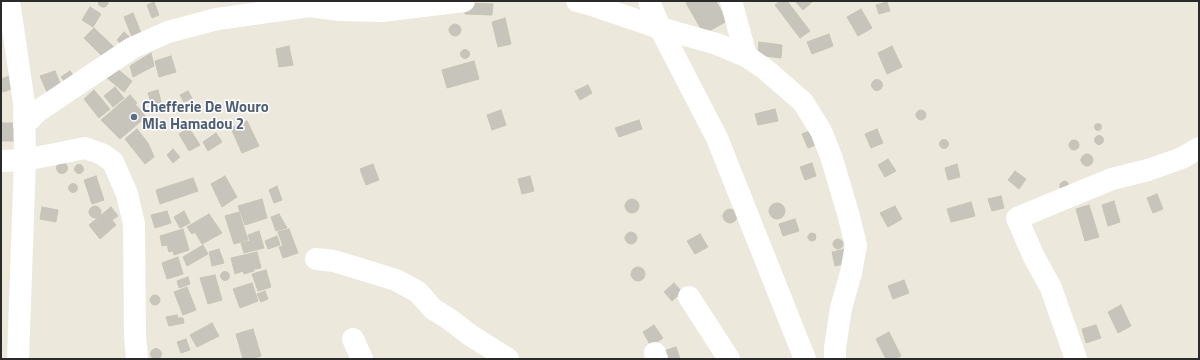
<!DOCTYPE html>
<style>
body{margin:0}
#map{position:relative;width:1200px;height:360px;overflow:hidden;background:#ece8db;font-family:"Titillium Web",sans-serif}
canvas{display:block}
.frame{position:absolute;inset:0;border:2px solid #2a2a2a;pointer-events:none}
</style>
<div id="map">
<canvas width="1200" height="360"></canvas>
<div class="frame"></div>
</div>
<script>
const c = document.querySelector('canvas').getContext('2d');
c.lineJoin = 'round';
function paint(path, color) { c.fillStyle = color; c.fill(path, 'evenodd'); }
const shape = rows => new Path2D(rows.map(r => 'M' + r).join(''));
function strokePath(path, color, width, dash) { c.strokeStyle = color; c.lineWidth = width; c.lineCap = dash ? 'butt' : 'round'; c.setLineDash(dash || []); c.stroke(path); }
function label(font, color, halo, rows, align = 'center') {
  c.font = font + ' "Titillium Web",sans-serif'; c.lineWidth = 3; c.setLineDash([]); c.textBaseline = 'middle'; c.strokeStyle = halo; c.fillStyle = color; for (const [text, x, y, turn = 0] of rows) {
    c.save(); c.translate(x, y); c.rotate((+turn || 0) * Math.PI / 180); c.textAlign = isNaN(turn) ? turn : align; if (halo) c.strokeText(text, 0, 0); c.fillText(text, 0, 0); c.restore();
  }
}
const building = shape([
 [98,1,108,1,108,4,105,7,102,7,99,5,98,1],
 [690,1,716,1,727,21,704,34,686,3,690,1],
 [780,1,787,1,810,31,800,38,775,5,780,1],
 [795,1,810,1,812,2,803,10,795,1],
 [154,2,159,15,152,18,147,5,154,2],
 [887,2,890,11,879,14,876,5,887,2],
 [465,3,493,4,492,15,465,14,465,3],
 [90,7,101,14,93,27,82,20,90,7],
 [861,9,872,28,858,36,847,17,861,9],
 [133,13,143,38,132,37,124,17,133,13],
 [505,18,511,44,498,47,492,22,505,18],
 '449 30a6 6 0 1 1 12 0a6 6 0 1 1-12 0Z',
 [94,28,114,47,104,58,84,38,94,28],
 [124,32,133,40,126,48,117,40,124,32],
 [829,34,833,46,812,54,807,42,829,34],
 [759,42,782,45,781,58,758,55,759,42],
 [289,46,293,65,279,67,276,49,289,46],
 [892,46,902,67,887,74,878,53,892,46],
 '460.5 54a4.5 4.5 0 1 1 9 0a4.5 4.5 0 1 1-9 0Z',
 [151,53,154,66,133,77,130,66,151,53],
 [171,56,176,72,159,77,155,61,171,56],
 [474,61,479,79,447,88,442,70,474,61],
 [115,67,132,81,124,92,107,78,115,67],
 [55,71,64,93,50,99,40,76,55,71],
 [70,71,77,80,68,86,61,77,70,71],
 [12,75,17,87,3,92,1,88,1,79,12,75],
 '871.5 85a5.5 5.5 0 1 1 11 0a5.5 5.5 0 1 1-11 0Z',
 [588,85,592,93,580,100,575,91,588,85],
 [115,87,124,98,113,107,104,96,115,87],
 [94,90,110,109,99,118,84,99,94,90],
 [158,90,161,102,152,105,148,93,158,90],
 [188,91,192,98,184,102,180,95,188,91],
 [130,95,137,103,135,104,146,117,120,139,101,120,130,95],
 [775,109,778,121,758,125,755,114,775,109],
 '916 115a5 5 0 1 1 10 0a5 5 0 1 1-10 0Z',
 [501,110,506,125,492,130,487,115,501,110],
 [639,120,642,129,619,137,615,128,639,120],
 [247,121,259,146,242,153,231,128,247,121],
 [1,123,15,123,18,141,1,141,1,123],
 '1094.5 127a3.5 3.5 0 1 1 7 0a3.5 3.5 0 1 1-7 0Z',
 [189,128,200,145,189,151,179,134,189,128],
 [137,129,148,143,154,157,145,164,125,139,137,129],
 [814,129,820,143,808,148,802,134,814,129],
 [877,129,883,143,871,148,865,134,877,129],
 [216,133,222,142,208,151,203,142,216,133],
 '1094.5 140a4.5 4.5 0 1 1 9 0a4.5 4.5 0 1 1-9 0Z',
 '939.5 144a4.5 4.5 0 1 1 9 0a4.5 4.5 0 1 1-9 0Z',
 '1069 145a5 5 0 1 1 10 0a5 5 0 1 1-10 0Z',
 [173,149,180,157,173,163,167,155,173,149],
 '1081 160a6 6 0 1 1 12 0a6 6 0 1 1-12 0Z',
 [888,159,896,171,885,177,878,165,888,159],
 '56.5 168a5.5 5.5 0 1 1 11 0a5.5 5.5 0 1 1-11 0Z',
 [812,163,816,176,805,180,800,167,812,163],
 [373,164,379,180,366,185,360,169,373,164],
 [957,164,960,177,948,180,945,168,957,164],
 '74.5 169a4.5 4.5 0 1 1 9 0a4.5 4.5 0 1 1-9 0Z',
 [1015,171,1026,179,1019,189,1008,180,1015,171],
 [96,176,104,200,92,204,84,180,96,176],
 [225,176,237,197,222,207,211,184,225,176],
 [530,176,534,191,522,194,518,179,530,176],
 [193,178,198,191,160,204,156,190,193,178],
 [1065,181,1068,183,1069,187,1063,190,1060,188,1060,184,1062,182,1065,181],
 '68.5 188a4.5 4.5 0 1 1 9 0a4.5 4.5 0 1 1-9 0Z',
 [277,186,282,200,274,203,269,190,277,186],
 [1157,194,1163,209,1153,213,1147,198,1157,194],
 [1001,196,1004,208,992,211,988,199,1001,196],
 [262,199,267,218,245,225,238,206,262,199],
 '625 206a7 7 0 1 1 14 0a7 7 0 1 1-14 0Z',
 [1114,201,1120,222,1108,226,1102,205,1114,201],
 [971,202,975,216,951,222,947,209,971,202],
 '769 211a8 8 0 1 1 16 0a8 8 0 1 1-16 0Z',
 [1089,205,1099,237,1085,241,1076,209,1089,205],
 '89 212a6 6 0 1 1 12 0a6 6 0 1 1-12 0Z',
 [895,206,902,219,888,227,880,213,895,206],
 [42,207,58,210,56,222,40,219,42,207],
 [111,207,118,216,112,220,116,225,100,239,89,225,111,207],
 '723 216a7 7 0 1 1 14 0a7 7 0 1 1-14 0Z',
 [167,211,171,223,155,228,151,215,167,211],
 [184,211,190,223,180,228,174,217,184,211],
 [239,212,248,240,234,244,225,216,239,212],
 [209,214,222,233,202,244,195,232,192,234,187,227,209,214],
 [279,214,287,228,276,231,271,217,279,214],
 [795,219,799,231,783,236,779,224,795,219],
 [183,229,189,250,174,255,173,251,169,252,167,245,162,246,160,236,183,229],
 [289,229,298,253,283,258,279,247,283,246,278,232,289,229],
 [259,231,264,248,244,253,241,243,250,241,248,235,259,231],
 '625 238a6 6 0 1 1 12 0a6 6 0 1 1-12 0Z',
 '808 237a4 4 0 1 1 8 0a4 4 0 1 1-8 0Z',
 [700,234,708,247,695,254,687,241,700,234],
 [277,236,280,245,268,249,265,241,277,236],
 '833 244a5 5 0 1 1 10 0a5 5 0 1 1-10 0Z',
 [203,245,208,254,187,266,183,257,203,245],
 [219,249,224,263,212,266,209,252,219,249],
 [845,249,848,263,835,266,832,252,845,249],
 [257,252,261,268,254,269,254,271,244,274,243,271,235,274,231,258,257,252],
 [178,257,183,274,167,279,162,263,178,257],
 '631 274a7 7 0 1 1 14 0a7 7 0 1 1-14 0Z',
 [266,270,271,287,258,291,252,274,266,270],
 '220.5 276a4.5 4.5 0 1 1 9 0a4.5 4.5 0 1 1-9 0Z',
 [215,275,222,300,208,304,200,278,215,275],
 [188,277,190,284,179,288,177,281,188,277],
 [904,280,909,293,893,299,888,286,904,280],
 [252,283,258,301,240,308,233,289,252,283],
 [674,283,682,292,672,301,664,292,674,283],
 [187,287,196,310,183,315,174,292,187,287],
 [265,291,268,299,261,302,257,294,265,291],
 '150 300a5 5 0 1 1 10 0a5 5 0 1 1-10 0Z',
 [1121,305,1131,326,1118,333,1108,312,1121,305],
 [177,315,178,318,183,318,184,323,169,326,166,317,177,315],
 [212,323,219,336,197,347,190,335,212,323],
 [654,325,663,338,651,346,643,332,654,325],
 [1096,325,1101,338,1086,343,1082,329,1096,325],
 [253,329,261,356,250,359,243,359,236,334,253,329],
 [889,332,901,356,895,359,886,359,876,339,889,332],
 [186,339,190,350,181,353,177,342,186,339],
 [676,347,680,359,663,359,660,352,676,347],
 '150.5 354a5.5 5.5 0 1 1 11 0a5.5 5.5 0 1 1-11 0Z'
]);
paint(building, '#c7c4bb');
strokePath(building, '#c7c4b5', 1);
strokePath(shape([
 [9,1,24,103,25,160,18,359],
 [577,1,589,4,660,28,717,44,746,56,765,69,803,102,821,131,831,156,848,213,856,245,851,273,841,308,835,348,835,359],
 [649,1,660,28,717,138,805,359],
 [731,1,746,56],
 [24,125,38,111,132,48,168,32,217,19,310,6,339,10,382,11,464,1],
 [1,161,25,160,85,148,102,154,113,162,127,194,134,224,135,336,137,359],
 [316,259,334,261,396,280,418,292,433,309,449,319,470,335,508,359],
 [689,297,729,359],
 [353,339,362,359],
 [655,353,657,359],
 [1076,359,1051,288,1033,255,1017,218,1112,179,1148,170,1182,158,1199,148]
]), '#fff', 22);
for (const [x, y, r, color] of [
 [134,117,4,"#5c6f8a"]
]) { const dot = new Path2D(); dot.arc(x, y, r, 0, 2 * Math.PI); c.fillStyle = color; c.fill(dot); strokePath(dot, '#fff', 1.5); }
label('bold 15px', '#4e5e75', '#fff', [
 ["Chefferie De Wouro",142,108],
 ["Mla Hamadou 2",142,125]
], 'left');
</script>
